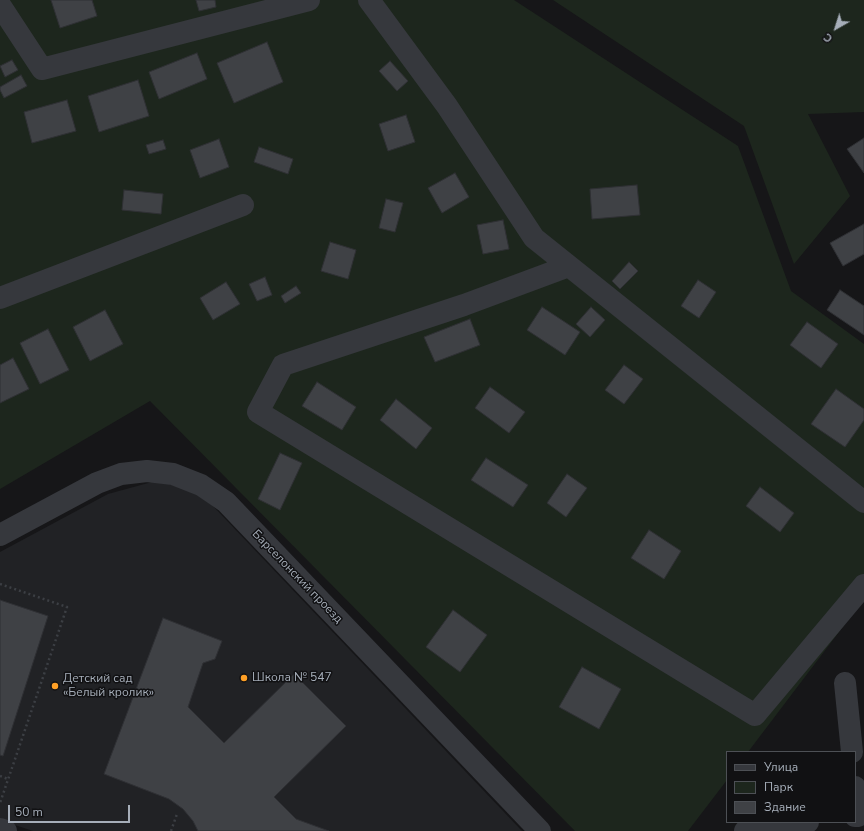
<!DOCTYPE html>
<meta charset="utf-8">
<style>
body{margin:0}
#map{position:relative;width:864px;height:831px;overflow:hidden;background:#161618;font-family:"Nunito Sans",sans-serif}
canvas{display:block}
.legend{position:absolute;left:726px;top:751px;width:130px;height:72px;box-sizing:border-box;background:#111113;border:1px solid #4d5055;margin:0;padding:5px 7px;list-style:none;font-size:12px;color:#a6aeb9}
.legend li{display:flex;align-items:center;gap:8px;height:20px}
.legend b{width:20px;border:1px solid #4d5055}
.north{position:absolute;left:816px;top:8px;width:40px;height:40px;-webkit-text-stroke:3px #111113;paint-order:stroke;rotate:219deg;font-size:11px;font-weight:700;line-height:16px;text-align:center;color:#a6aeb9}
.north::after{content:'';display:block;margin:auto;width:14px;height:18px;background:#a6aeb9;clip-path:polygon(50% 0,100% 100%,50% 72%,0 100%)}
.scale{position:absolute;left:8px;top:805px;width:122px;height:18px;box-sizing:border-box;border:2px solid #a6aeb9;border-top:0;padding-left:5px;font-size:12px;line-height:14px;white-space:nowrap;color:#a6aeb9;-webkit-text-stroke:3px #111113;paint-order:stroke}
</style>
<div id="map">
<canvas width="864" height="831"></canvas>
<ul class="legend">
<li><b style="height:5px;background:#36383d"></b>Улица</li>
<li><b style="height:11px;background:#1d261d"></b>Парк</li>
<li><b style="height:11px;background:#3f4145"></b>Здание</li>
</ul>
<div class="north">С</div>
<div class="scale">50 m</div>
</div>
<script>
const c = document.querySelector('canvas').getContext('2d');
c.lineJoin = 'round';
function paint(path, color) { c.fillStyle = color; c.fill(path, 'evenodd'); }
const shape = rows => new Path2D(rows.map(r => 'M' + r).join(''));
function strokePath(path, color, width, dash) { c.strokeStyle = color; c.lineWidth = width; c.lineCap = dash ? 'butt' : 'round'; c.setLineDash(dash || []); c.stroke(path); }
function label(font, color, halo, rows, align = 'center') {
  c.font = font + ' "Nunito Sans",sans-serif'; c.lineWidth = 3; c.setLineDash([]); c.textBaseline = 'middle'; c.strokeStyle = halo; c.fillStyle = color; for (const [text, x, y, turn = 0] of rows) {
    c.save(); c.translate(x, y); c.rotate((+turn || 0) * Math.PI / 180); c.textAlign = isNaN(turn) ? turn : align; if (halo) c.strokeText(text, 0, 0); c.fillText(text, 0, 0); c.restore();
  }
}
paint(shape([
 [152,482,169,484,190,490,212,505,522,831,33,831,0,820,0,552,108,494]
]), '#212225');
paint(shape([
 [0,0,514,0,738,146,791,291,864,344,864,599,748,752,727,752,727,780,688,831,575,831,150,401,0,489],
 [553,0,864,0,864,112,808,114,850,196,794,264,744,126]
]), '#1d261d');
const building = shape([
 [51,0,92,0,97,16,60,28,51,0],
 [196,0,215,0,216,7,199,11,196,0],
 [267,42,283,82,234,103,217,63,267,42],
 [197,53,207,79,159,99,149,72,197,53],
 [12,60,18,70,5,77,0,66,12,60],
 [390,61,408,81,397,91,379,71,390,61],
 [21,75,27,86,4,98,0,90,0,87,21,75],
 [138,80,149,116,99,132,88,96,138,80],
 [67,100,76,131,32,143,24,112,67,100],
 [406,115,415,142,388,151,379,124,406,115],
 [864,138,864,173,847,149,864,138],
 [219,139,229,167,200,178,190,150,219,139],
 [163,140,166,149,149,154,146,145,163,140],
 [259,147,293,159,288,174,254,162,259,147],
 [455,173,469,197,442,213,428,188,455,173],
 [637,185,640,215,592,219,590,189,637,185],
 [124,190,163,194,161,214,122,210,124,190],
 [386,199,403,203,395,232,379,228,386,199],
 [503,220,509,249,483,254,477,225,503,220],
 [864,224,864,254,843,266,830,243,864,224],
 [330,242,356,250,348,279,321,271,330,242],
 [629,262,638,271,620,289,612,281,629,262],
 [265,277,272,295,257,301,249,284,265,277],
 [698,280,716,292,699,318,681,306,698,280],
 [226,282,240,304,213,320,200,298,226,282],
 [296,286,301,293,285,303,281,296,296,286],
 [840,290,864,306,864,335,827,310,840,290],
 [542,307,580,332,565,355,527,330,542,307],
 [591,307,605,320,590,337,576,324,591,307],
 [105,310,123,344,90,361,73,327,105,310],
 [470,319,480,345,435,362,424,337,470,319],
 [807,322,838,344,821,368,790,345,807,322],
 [48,329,69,370,40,384,20,343,48,329],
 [13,358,29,389,0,403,0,365,13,358],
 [624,365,643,379,624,404,605,390,624,365],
 [317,382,356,407,342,430,302,406,317,382],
 [490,387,525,412,509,433,475,408,490,387],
 [836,389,864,409,864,420,845,447,811,424,836,389],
 [396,399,432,428,416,449,380,420,396,399],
 [280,453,302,463,280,510,258,499,280,453],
 [486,458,528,485,513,507,471,480,486,458],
 [567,474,587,488,566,517,547,503,567,474],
 [760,487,794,513,780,532,746,506,760,487],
 [649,530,681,551,664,579,631,558,649,530],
 [0,600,48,616,3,756,0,755,0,600],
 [453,610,487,635,460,672,426,647,453,610],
 [163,618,222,641,215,659,203,663,188,707,224,743,294,674,346,726,274,797,296,819,329,831,198,831,193,821,183,809,169,799,104,774,163,618],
 [582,667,621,689,599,729,559,707,582,667]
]);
paint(building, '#3f4145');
strokePath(building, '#2f3034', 1);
strokePath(shape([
 [0,584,67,607,0,803],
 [0,776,8,779],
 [171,831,177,814]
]), '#3c3f44', 2.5, [2, 3]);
strokePath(shape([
 [369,0,447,106,534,238,864,502],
 [0,5,42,69,309,0],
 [569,266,464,305,283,365,258,412,755,715,864,585],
 [0,298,243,205],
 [0,535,97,483,121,474,147,471,173,474,201,485,226,502,540,831],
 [845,683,852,752],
 [855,787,858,816,855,816],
 [0,829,6,831],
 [745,831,746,830,808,822]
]), '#36383d', 22);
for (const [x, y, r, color] of [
 [244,678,4,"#ffa026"],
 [55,686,4,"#ffa026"]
]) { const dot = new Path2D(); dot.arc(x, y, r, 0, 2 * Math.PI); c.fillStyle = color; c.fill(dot); strokePath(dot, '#111113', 1.5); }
label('12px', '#a6aeb9', '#111113', [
 ["Барселонский проезд",297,577,46]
]);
label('12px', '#a6aeb9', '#111113', [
 ["Школа № 547",252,678],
 ["Детский сад",63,679],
 ["«Белый кролик»",63,693]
], 'left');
</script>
